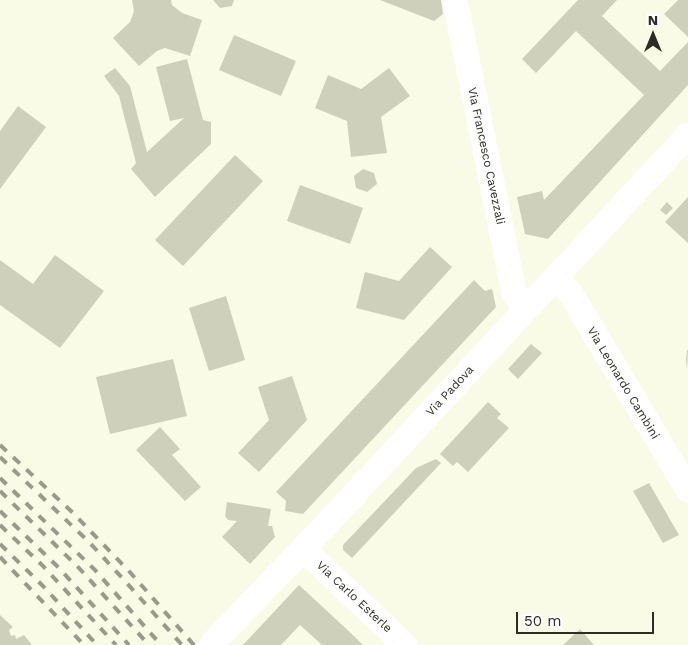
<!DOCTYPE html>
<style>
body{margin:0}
#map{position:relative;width:688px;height:645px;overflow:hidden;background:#fafbe6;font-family:"Work Sans",sans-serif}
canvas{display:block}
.north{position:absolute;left:628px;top:10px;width:50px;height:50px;-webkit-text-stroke:4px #fff;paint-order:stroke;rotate:0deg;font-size:14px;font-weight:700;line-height:20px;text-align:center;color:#2d2d25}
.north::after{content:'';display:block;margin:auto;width:18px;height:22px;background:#2d2d25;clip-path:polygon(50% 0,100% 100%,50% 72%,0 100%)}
.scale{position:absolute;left:516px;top:612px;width:138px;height:22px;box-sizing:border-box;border:2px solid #2d2d25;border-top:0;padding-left:6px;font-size:15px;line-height:18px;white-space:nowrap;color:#2d2d25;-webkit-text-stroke:4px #fff;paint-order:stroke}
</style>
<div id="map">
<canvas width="688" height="645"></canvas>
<div class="north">N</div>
<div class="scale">50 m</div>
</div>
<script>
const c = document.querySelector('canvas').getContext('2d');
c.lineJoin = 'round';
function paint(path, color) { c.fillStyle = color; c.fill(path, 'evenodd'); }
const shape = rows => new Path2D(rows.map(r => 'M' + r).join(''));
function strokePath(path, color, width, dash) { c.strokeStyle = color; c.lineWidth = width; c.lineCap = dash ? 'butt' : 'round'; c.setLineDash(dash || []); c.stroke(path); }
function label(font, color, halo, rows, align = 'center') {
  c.font = font + ' "Work Sans",sans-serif'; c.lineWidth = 5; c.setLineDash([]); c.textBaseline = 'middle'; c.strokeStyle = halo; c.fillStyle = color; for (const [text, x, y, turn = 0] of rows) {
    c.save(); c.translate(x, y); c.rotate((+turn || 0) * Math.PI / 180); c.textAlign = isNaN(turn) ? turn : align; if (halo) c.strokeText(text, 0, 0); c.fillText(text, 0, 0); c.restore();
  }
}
paint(shape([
 [132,0,171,0,172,5,182,13,202,20,190,56,165,48,157,51,139,66,113,38,130,22,134,11],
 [213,0,234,0,232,6,220,8],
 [380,0,441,0,443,14,434,21],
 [578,0,617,0,602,16,660,71,688,42,688,85,548,239,525,234,517,197,542,191,544,200,644,95,576,31,536,73,522,59],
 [678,0,688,0,688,37,664,14],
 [234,35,296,61,281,96,219,70],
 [187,59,203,120,211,122,211,144,155,197,131,169,136,163,119,96,104,76,115,68,130,86,147,152,184,118,170,121,156,67],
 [389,68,410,96,381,117,387,153,351,157,347,121,315,108,328,75,361,89],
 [18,106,46,127,0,189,0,131],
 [235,155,263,181,183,266,155,240],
 [363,169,374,173,377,184,367,192,356,188,354,176],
 [300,185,363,208,350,244,287,221],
 [688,197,688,243,665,222],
 [667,202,673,208,666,215,660,210],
 [430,247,452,267,404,320,356,308,365,272,399,281],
 [55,255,104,291,60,348,0,305,0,260,33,284],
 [474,280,485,291,492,289,496,307,303,514,285,511,286,501,276,492],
 [226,296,245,360,209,371,189,308],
 [531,344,542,353,518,379,508,369],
 [687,350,688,350,687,370,686,360],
 [173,359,187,416,110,434,96,377],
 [292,376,307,420,259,472,238,453,269,420,258,387],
 [488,402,501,414,497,418,509,428,468,472,457,462,453,466,440,454],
 [160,427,180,449,172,455,201,487,185,501,136,450],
 [436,459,441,463,352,558,343,550,343,545,416,468],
 [649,483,679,535,663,543,633,491],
 [227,502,271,509,268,526,272,526,275,537,250,564,222,537,237,521,228,520,225,516],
 [299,585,354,636,363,645,322,645,300,625,281,645,243,645],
 [0,615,13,627,9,630,11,636,15,635,16,639,24,635,32,645,0,645],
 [580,629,594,645,563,645]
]), '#cfd0bc');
strokePath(shape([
 [455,0,514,292,518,299,527,308],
 [555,278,571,294,688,490],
 [303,549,405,645],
 [211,645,323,528,688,135]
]), '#fff', 25);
strokePath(shape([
 [0,445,71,511,128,570,194,645],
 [0,457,89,542,125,581,182,645],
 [0,478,95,570,161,645],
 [0,491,78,567,149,645],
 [0,511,59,568,129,645],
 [0,525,43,566,116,645],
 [0,544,43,586,97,645],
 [0,557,84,645]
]), '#999a8b', 4, [9, 9]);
label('12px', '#2d2d25', '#fff', [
 ["Via Francesco Cavezzali",486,156,78],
 ["Via Leonardo Cambini",623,383,59],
 ["Via Padova",450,391,-47],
 ["Via Carlo Esterle",354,597,43]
]);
</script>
